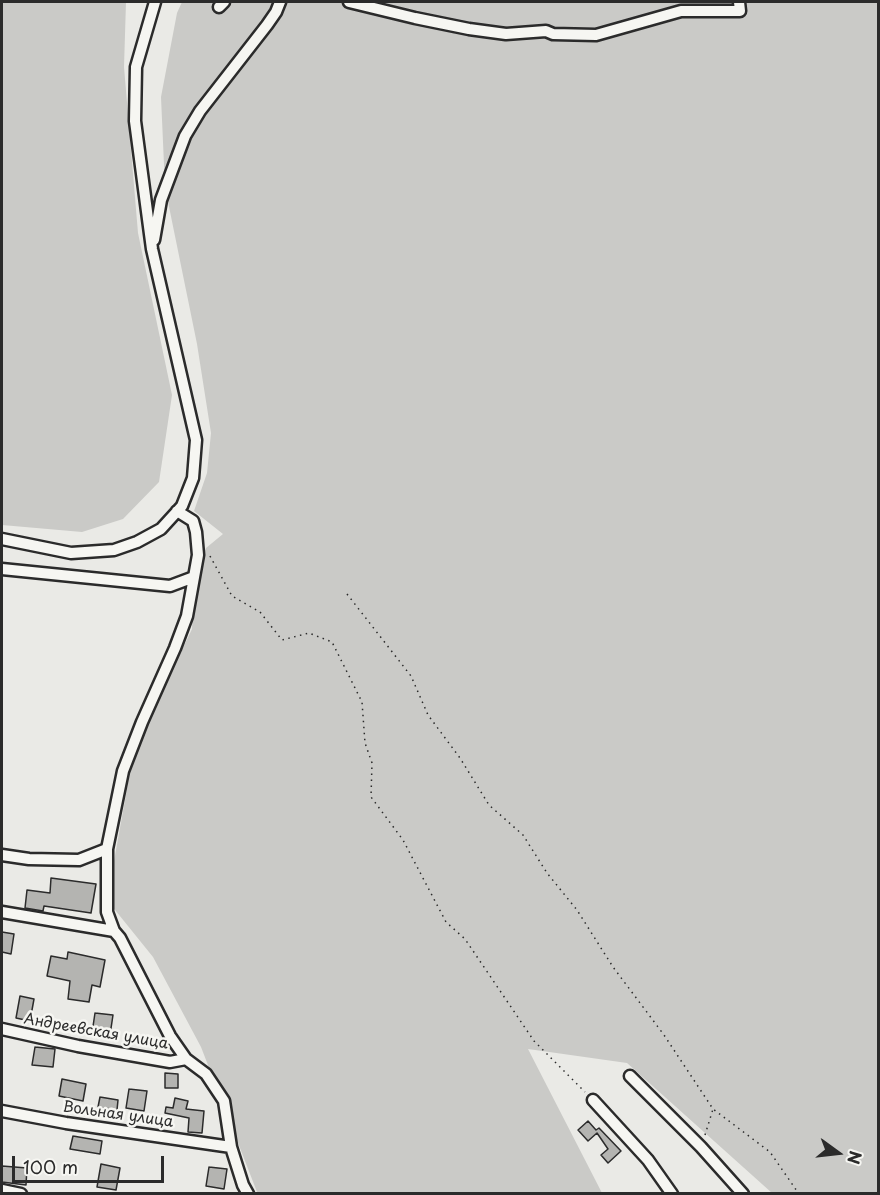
<!DOCTYPE html>
<meta charset="utf-8">
<style>
body{margin:0}
#map{position:relative;width:880px;height:1195px;overflow:hidden;background:#eaeae6;font-family:"Playpen Sans",sans-serif}
canvas{display:block}
.frame{position:absolute;inset:0;border:3px solid #2b2b2b;pointer-events:none}
.north{position:absolute;left:808px;top:1123px;width:60px;height:60px;-webkit-text-stroke:4px #f6f6f2;paint-order:stroke;rotate:105deg;font-size:16px;font-weight:700;line-height:24px;text-align:center;color:#2b2b2b}
.north::after{content:'';display:block;margin:auto;width:21px;height:27px;background:#2b2b2b;clip-path:polygon(50% 0,100% 100%,50% 72%,0 100%)}
.scale{position:absolute;left:12px;top:1156px;width:152px;height:27px;box-sizing:border-box;border:3px solid #2b2b2b;border-top:0;padding-left:8px;font-size:18px;line-height:21px;white-space:nowrap;color:#2b2b2b;-webkit-text-stroke:4px #f6f6f2;paint-order:stroke}
</style>
<div id="map">
<canvas width="880" height="1195"></canvas>
<div class="frame"></div>
<div class="north">N</div>
<div class="scale">100 m</div>
</div>
<script>
const c = document.querySelector('canvas').getContext('2d');
c.lineJoin = 'round';
function paint(path, color) { c.fillStyle = color; c.fill(path, 'evenodd'); }
const shape = rows => new Path2D(rows.map(r => 'M' + r).join(''));
function strokePath(path, color, width, dash) { c.strokeStyle = color; c.lineWidth = width; c.lineCap = dash ? 'butt' : 'round'; c.setLineDash(dash || []); c.stroke(path); }
function label(font, color, halo, rows, align = 'center') {
  c.font = font + ' "Playpen Sans",sans-serif'; c.lineWidth = 5; c.setLineDash([]); c.textBaseline = 'middle'; c.strokeStyle = halo; c.fillStyle = color; for (const [text, x, y, turn = 0] of rows) {
    c.save(); c.translate(x, y); c.rotate((+turn || 0) * Math.PI / 180); c.textAlign = isNaN(turn) ? turn : align; if (halo) c.strokeText(text, 0, 0); c.fillText(text, 0, 0); c.restore();
  }
}
paint(shape([
 [2,2,126,2,124,67,138,233,172,395,159,482,123,519,82,532,2,525],
 [182,2,878,2,878,1193,772,1193,627,1063,528,1049,602,1193,257,1192,201,1047,153,957,107,900,134,750,192,629,194,581,206,548,223,534,194,511,207,473,211,433,197,344,165,187,161,97,177,13]
]), '#cacac7');
const building = shape([
 [51,878,96,884,91,913,44,906,43,911,25,908,27,890,50,893,51,878],
 [2,932,14,934,11,954,2,952,2,932],
 [68,952,105,960,100,987,92,985,89,1002,68,999,70,981,47,976,51,956,67,959,68,952],
 [20,996,34,999,30,1021,16,1018,20,996],
 [95,1013,113,1015,110,1035,92,1033,95,1013],
 [35,1047,55,1049,53,1067,32,1065,35,1047],
 [165,1073,178,1074,178,1088,165,1088,165,1073],
 [62,1079,86,1084,83,1101,59,1096,62,1079],
 [129,1089,147,1091,144,1111,126,1108,129,1089],
 [100,1097,118,1100,117,1110,98,1107,100,1097],
 [175,1098,188,1101,186,1109,204,1111,202,1133,188,1132,189,1118,165,1113,166,1107,173,1108,175,1098],
 [588,1121,596,1130,599,1128,621,1151,608,1163,601,1155,608,1149,597,1133,588,1141,578,1130,588,1121],
 [73,1136,102,1141,100,1154,70,1149,73,1136],
 [101,1164,120,1168,116,1190,97,1187,101,1164],
 [2,1166,27,1168,26,1185,2,1182,2,1166],
 [209,1167,227,1169,224,1189,206,1186,209,1167]
]);
paint(building, '#b4b4b1');
strokePath(building, '#2b2b2b', 1.5);
const minor = shape([
 [349,2,415,18,469,29,506,34,546,31,553,34,596,35,681,11,740,11,739,2],
 [219,7,224,2],
 [154,240,161,200,185,136,200,111,267,25,276,12,280,2],
 [2,539,71,553,114,550,137,542,161,529,182,506,193,478,196,440,152,249,135,121,136,67,155,2],
 [2,569,170,586,194,577],
 [2,855,29,859,79,860,107,849],
 [2,912,114,931,120,938,170,1036,186,1059,206,1074,224,1101,231,1147,243,1185,248,1194],
 [114,931,107,912,107,849,123,771,142,722,175,648,187,616,198,555,196,532,193,521,177,511],
 [2,1029,78,1046,170,1062,186,1059],
 [630,1076,701,1147,743,1194],
 [593,1100,648,1160,672,1194],
 [2,1111,66,1123,231,1147],
 [2,1190,21,1194]
]);
strokePath(minor, '#2b2b2b', 15);
strokePath(shape([
 [210,556,232,596,260,612,282,640,309,633,332,642,362,702,365,743,372,763,371,797,403,840,446,922,465,939,534,1041,585,1092],
 [347,594,411,676,428,715,460,758,489,805,523,835,547,873,577,910,613,967,664,1035,713,1109,770,1152,799,1194],
 [705,1135,713,1109]
]), '#2b2b2b', 1.5, [1.5, 4.5]);
strokePath(minor, '#f6f6f2', 10);
label('15px', '#2b2b2b', '#f6f6f2', [
 ["Андреевская улица",96,1032,10],
 ["Вольная улица",118,1115,8]
]);
</script>
